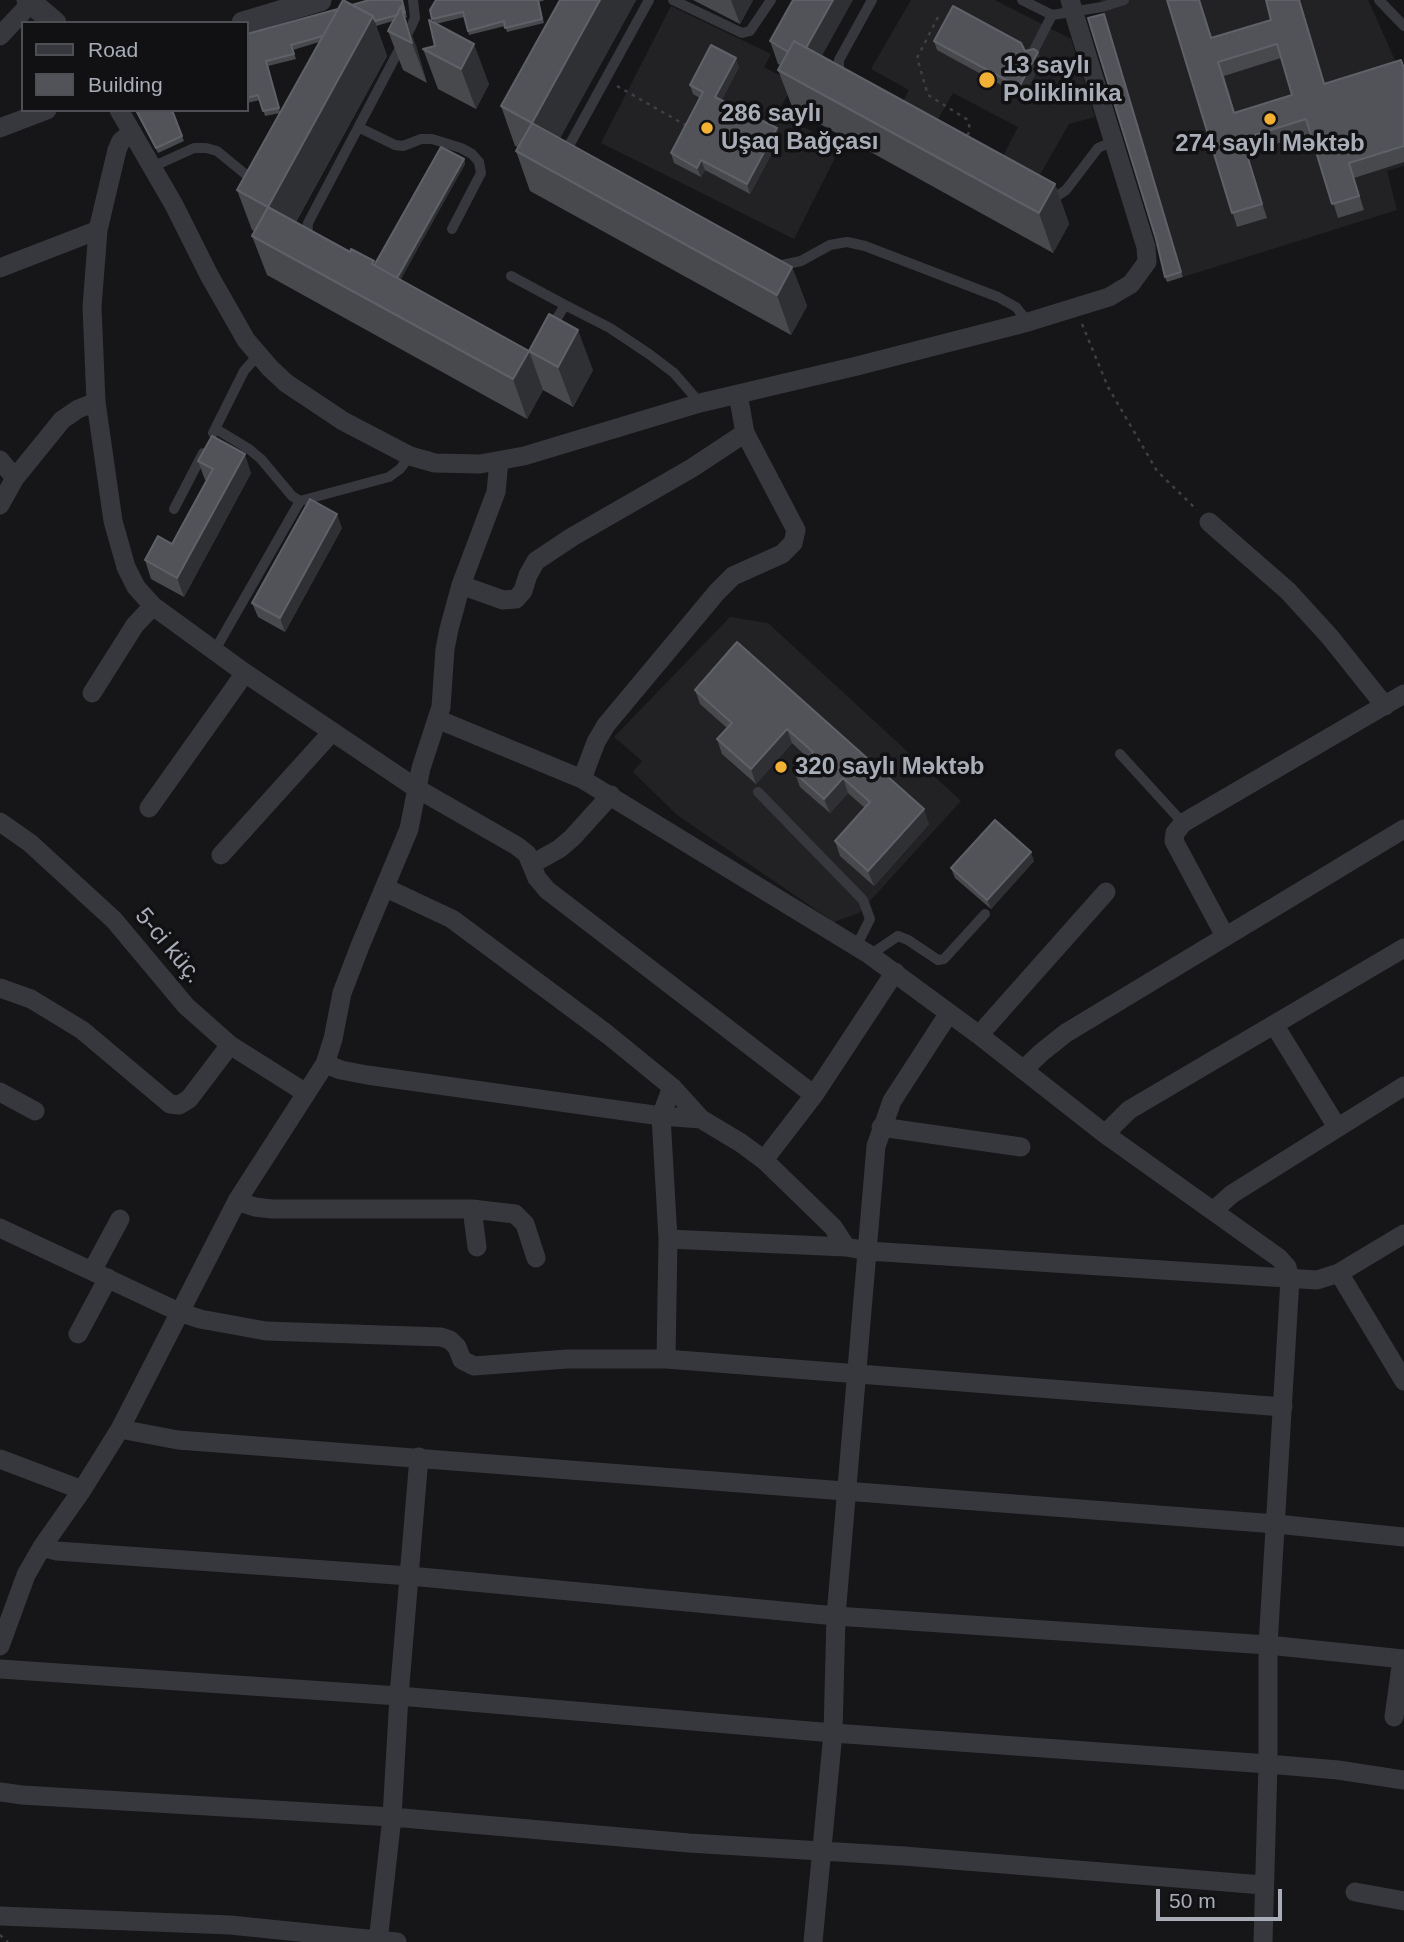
<!DOCTYPE html>
<meta charset="utf-8">
<style>
body{margin:0}
#map{position:relative;width:1404px;height:1942px;overflow:hidden;background:#161618;font-family:Arial,sans-serif}
canvas{display:block}
.legend{position:absolute;left:21px;top:21px;width:228px;height:91px;box-sizing:border-box;background:#111113;border:2px solid #4d4f55;margin:0;padding:9px 12px;list-style:none;font-size:21px;color:#a8adb8}
.legend li{display:flex;align-items:center;gap:14px;height:35px}
.legend b{width:35px;border:2px solid #4d4f55}
.scale{position:absolute;left:1156px;top:1889px;width:126px;height:32px;box-sizing:border-box;border:4px solid #a8adb8;border-top:0;padding-left:9px;font-size:21px;line-height:24px;white-space:nowrap;color:#a8adb8;-webkit-text-stroke:5px #111113;paint-order:stroke}
</style>
<div id="map">
<canvas width="1404" height="1942"></canvas>
<ul class="legend">
<li><b style="height:9px;background:#37383d"></b>Road</li>
<li><b style="height:19px;background:#525359"></b>Building</li>
</ul>
<div class="scale">50 m</div>
</div>
<script>
const c = document.querySelector('canvas').getContext('2d');
c.lineJoin = 'round';
function paint(path, color) { c.fillStyle = color; c.fill(path, 'evenodd'); }
const shape = rows => new Path2D(rows.map(r => 'M' + r).join(''));
function strokePath(path, color, width, dash) { c.strokeStyle = color; c.lineWidth = width; c.lineCap = dash ? 'butt' : 'round'; c.setLineDash(dash || []); c.stroke(path); }
function label(font, color, halo, rows, align = 'center') {
  c.font = font + ' Arial,sans-serif'; c.lineWidth = 7; c.setLineDash([]); c.textBaseline = 'middle'; c.strokeStyle = halo; c.fillStyle = color; for (const [text, x, y, turn = 0] of rows) {
    c.save(); c.translate(x, y); c.rotate((+turn || 0) * Math.PI / 180); c.textAlign = isNaN(turn) ? turn : align; if (halo) c.strokeText(text, 0, 0); c.fillText(text, 0, 0); c.restore();
  }
}
paint(shape([
 [911,0,995,0,1071,39,1095,117,1069,124,1037,180,1001,160,1018,127,953,93,934,126,900,107,909,90,871,69],
 [1100,0,1368,0,1400,71,1404,70,1404,166,1387,171,1397,210,1183,277],
 [671,6,771,54,764,67,794,83,777,114,841,146,794,239,601,143],
 [730,617,768,623,961,801,859,913,834,922,677,815,633,772,642,761,614,737]
]), '#222225');
strokePath(shape([
 [938,17,917,58,928,95,968,120,970,130,966,138],
 [617,86,687,126],
 [1082,324,1108,387,1157,471,1197,510],
 [0,1935,8,1942]
]), '#3d3f44', 2.5, [3.5, 5]);
strokePath(shape([
 [673,0,742,33,750,31,771,0],
 [1022,0,1052,15,1102,7,1124,0],
 [1379,0,1404,26],
 [1032,54,1052,15],
 [842,76,839,72,839,60,872,0],
 [360,128,395,145,403,146,421,139,432,139,461,148,472,154,479,162,481,173,452,229],
 [565,153,649,0],
 [152,167,194,148,206,148,217,151,255,182],
 [1048,195,1057,196,1066,190,1098,148,1114,141],
 [307,238,308,223,411,27,415,18,413,0],
 [775,264,782,265,801,261,830,245,847,242,865,246,998,297,1016,307,1028,322],
 [511,276,565,305],
 [551,328,565,305,610,328,649,354,674,373,700,403],
 [216,429,249,449,261,459,292,496,300,501,389,477,400,469,410,456],
 [213,433,244,371,258,355],
 [174,509,203,453],
 [215,650,300,501],
 [1120,754,1183,823],
 [758,792,863,900,870,919,856,947],
 [870,955,898,936,908,940,938,960,944,959,985,914]
]), '#37383d', 10);
strokePath(shape([
 [0,36,31,3],
 [119,110,174,205,209,275,246,340,270,368,286,383,343,421,410,456,435,463,480,464,524,456,700,403,857,366,1028,322,1109,297,1131,284,1147,262,1146,247,1070,0],
 [0,128,47,110],
 [132,132,121,141,117,150,98,230,92,307,96,402,113,521,126,567,136,587,153,606,245,673,416,788,517,846,527,854,537,878,547,890,814,1095],
 [0,268,98,230],
 [0,460,15,478],
 [0,505,15,478,62,420,78,409,96,402],
 [1209,522,1288,591,1330,637,1385,706],
 [461,585,503,600,516,599,523,591,528,575,536,561,572,537,692,468,745,433],
 [92,693,135,625,153,606],
 [437,719,582,779,870,955,979,1035,1105,1134,1279,1258,1287,1267,1290,1279,1268,1645,1268,1764,1263,1942],
 [582,779,596,742,606,725,717,592,733,576,782,554,793,543,796,530,745,433,738,394],
 [149,808,245,673],
 [0,822,30,843,114,920,186,1006,230,1045,306,1093],
 [221,855,332,732],
 [532,864,559,849,572,838,611,795],
 [386,888,452,919,607,1034,672,1087,701,1119,741,1143,764,1160,833,1227,846,1247],
 [1225,936,1174,841,1175,833,1183,823,1404,694],
 [0,988,31,999,82,1030,170,1104,179,1105,189,1099,230,1045],
 [1275,1026,1337,1127],
 [979,1035,1106,892],
 [325,1064,341,1070,367,1075,661,1116,701,1119],
 [1023,1070,1042,1052,1066,1033,1404,829],
 [0,1092,35,1111],
 [881,1127,1021,1147],
 [1105,1134,1129,1110,1404,948],
 [764,1160,814,1095,895,972],
 [237,1201,255,1207,272,1209,472,1209,515,1214,525,1224,536,1258],
 [472,1209,477,1247],
 [1213,1211,1232,1194,1404,1086],
 [0,1228,179,1312,200,1319,266,1331,441,1337,450,1340,457,1347,462,1360,474,1366,567,1359,666,1359,1283,1407],
 [668,1239,846,1247,868,1251,1317,1280,1339,1273,1404,1234],
 [92,1271,120,1219],
 [1339,1273,1404,1381],
 [78,1334,108,1278],
 [666,1359,668,1239,661,1116,672,1087],
 [120,1429,178,1440,1276,1524,1404,1537],
 [0,1459,82,1490],
 [42,1547,57,1551,410,1576,836,1616,1268,1645,1404,1659],
 [0,1646,26,1575,42,1547,82,1490,120,1429,237,1201,325,1064,333,1039,342,993,360,946,409,829,421,768,441,707,445,649,449,629,461,585,496,492,499,461],
 [0,1669,399,1696,833,1733,1268,1764,1338,1770,1404,1780],
 [1394,1717,1402,1659],
 [0,1792,22,1795,392,1817,689,1843,904,1856,1263,1885],
 [1355,1892,1404,1901],
 [0,1916,230,1925,397,1942],
 [378,1942,392,1817,399,1696,419,1457],
 [813,1942,833,1733,836,1616,876,1146,892,1101,949,1013]
]), '#37383d', 19);
strokePath(shape([
 [28,0,55,23],
 [243,23,320,0]
]), '#37383d', 23);
paint(shape([
 [402,0,407,17,405,18,416,46,427,83,403,70,388,31,393,21,376,26,387,56,296,222,350,252,375,264,464,159,465,164,400,280,529,351,593,370,573,407,543,390,527,419,267,275,252,236,254,231,252,230,237,190,280,113,265,116,260,100,247,103,247,34,352,5],
 [319,42,280,112,268,66,296,59,293,50],
 [436,0,545,0,539,2,544,23,507,32,505,26,469,35,464,17,436,24,489,84,476,109,438,89,423,49,435,46,434,23,430,10],
 [560,0,636,0,560,138,792,267,807,306,791,335,530,191,516,151,518,147,515,146,501,106],
 [693,0,753,0,740,24],
 [1167,0,1200,0,1212,38,1271,20,1266,0,1300,0,1325,83,1404,66,1404,162,1354,178,1364,210,1338,218,1311,133,1247,153,1267,218,1237,227],
 [1281,58,1292,95,1235,113,1224,76],
 [1088,18,1183,277,1167,282,1165,277,1156,239],
 [770,41,822,56,1055,184,1069,224,1053,253,793,109,778,70,780,65,778,64],
 [934,41,1038,52,1042,61,1023,97,937,50],
 [739,67,721,101,780,138,750,194,705,170,701,177,674,163,671,153,700,98,693,94,690,85],
 [135,110,172,110,184,141,158,153],
 [198,461,251,473,184,597,151,579,145,560,172,544,207,481,205,480],
 [342,528,285,632,258,617,252,603],
 [737,642,929,824,874,886,840,856,835,841,865,808,848,793,830,813,800,787,795,773,808,758,792,743,756,784,722,754,717,739,727,728,700,704,695,690],
 [1034,861,991,909,955,878,951,868]
]), '#47494d');
paint(shape([
 [600,0,636,0,546,163,532,123],
 [731,0,753,0,740,24],
 [833,0,853,0,808,81,800,58],
 [1299,0,1300,0,1329,98,1324,84],
 [401,6,416,46,427,83,412,43],
 [373,16,387,56,282,247,268,207],
 [474,44,489,84,476,109,461,69],
 [1038,52,1042,61,1023,97,1019,87],
 [736,58,739,67,718,107,715,97],
 [777,128,780,138,750,194,747,184],
 [1242,139,1247,153,1267,218,1262,204],
 [464,159,465,164,396,288,394,283],
 [701,160,705,170,701,177,697,168],
 [1055,184,1069,224,1053,253,1039,213],
 [792,267,807,306,791,335,777,295],
 [578,330,593,370,573,407,558,367],
 [529,351,543,390,527,419,513,379],
 [245,454,251,473,184,597,177,578],
 [337,514,342,528,285,632,280,618],
 [787,729,792,743,756,784,751,769],
 [843,778,848,793,830,813,824,799],
 [924,809,929,824,874,886,868,871],
 [1031,852,1034,861,991,909,987,900]
]), '#2f3033');
const building = shape([
 [343,0,373,16,268,207,237,190,343,0],
 [369,0,402,0,405,13,404,13,401,6,397,15,375,21,373,16,352,5,369,0],
 [436,0,538,0,542,19,505,28,504,21,468,31,463,12,432,19,430,10,436,0],
 [560,0,600,0,532,123,501,106,560,0],
 [793,0,833,0,806,48,794,41,788,52,770,41,793,0],
 [1167,0,1199,0,1211,38,1271,20,1266,0,1299,0,1324,84,1401,60,1404,68,1404,146,1349,163,1359,196,1332,204,1306,119,1242,139,1262,204,1232,213,1167,0],
 [1277,44,1292,95,1234,113,1218,62,1277,44],
 [401,6,412,43,388,31,401,6],
 [953,6,1021,43,1025,51,1034,49,1038,52,1019,87,934,41,953,6],
 [338,9,323,36,291,45,294,54,266,61,279,108,263,111,258,95,247,98,247,34,338,9],
 [1104,14,1181,272,1165,277,1156,239,1088,18,1104,14],
 [429,20,474,44,461,69,423,49,435,46,429,20],
 [794,41,1055,184,1039,213,778,70,794,41],
 [711,45,736,58,715,97,777,128,747,184,701,160,697,168,671,153,703,92,690,85,711,45],
 [136,110,172,110,182,136,156,148,136,110],
 [532,123,792,267,777,295,516,151,532,123],
 [441,147,464,159,397,278,376,266,375,264,441,147],
 [268,207,350,252,351,249,374,261,372,264,529,351,513,379,252,236,268,207],
 [549,314,578,330,558,367,529,351,549,314],
 [212,436,245,454,177,578,145,560,158,536,172,544,213,469,198,461,212,436],
 [310,499,337,514,280,618,252,603,310,499],
 [737,642,924,809,868,871,835,841,870,802,843,778,824,799,795,773,813,752,787,729,751,769,717,739,732,723,695,690,737,642],
 [995,820,1031,852,987,900,951,868,995,820]
]);
paint(building, '#525359');
strokePath(building, '#5f6168', 2);
for (const [x, y, r, color] of [
 [987,80,9,"#f2b134"],
 [1270,119,7,"#f2b134"],
 [707,128,7,"#f2b134"],
 [781,767,7,"#f2b134"]
]) { const dot = new Path2D(); dot.arc(x, y, r, 0, 2 * Math.PI); c.fillStyle = color; c.fill(dot); strokePath(dot, '#111113', 2.5); }
label('bold 24px', '#a8adb8', '#111113', [
 ["13 saylı",1003,66],
 ["Poliklinika",1003,94],
 ["286 saylı",721,114],
 ["Uşaq Bağçası",721,142],
 ["274 saylı Məktəb",1270,144,"center"],
 ["320 saylı Məktəb",795,767]
], 'left');
label('24px', '#a8adb8', '#111113', [
 ["5-ci küç.",168,946,50]
]);
</script>
